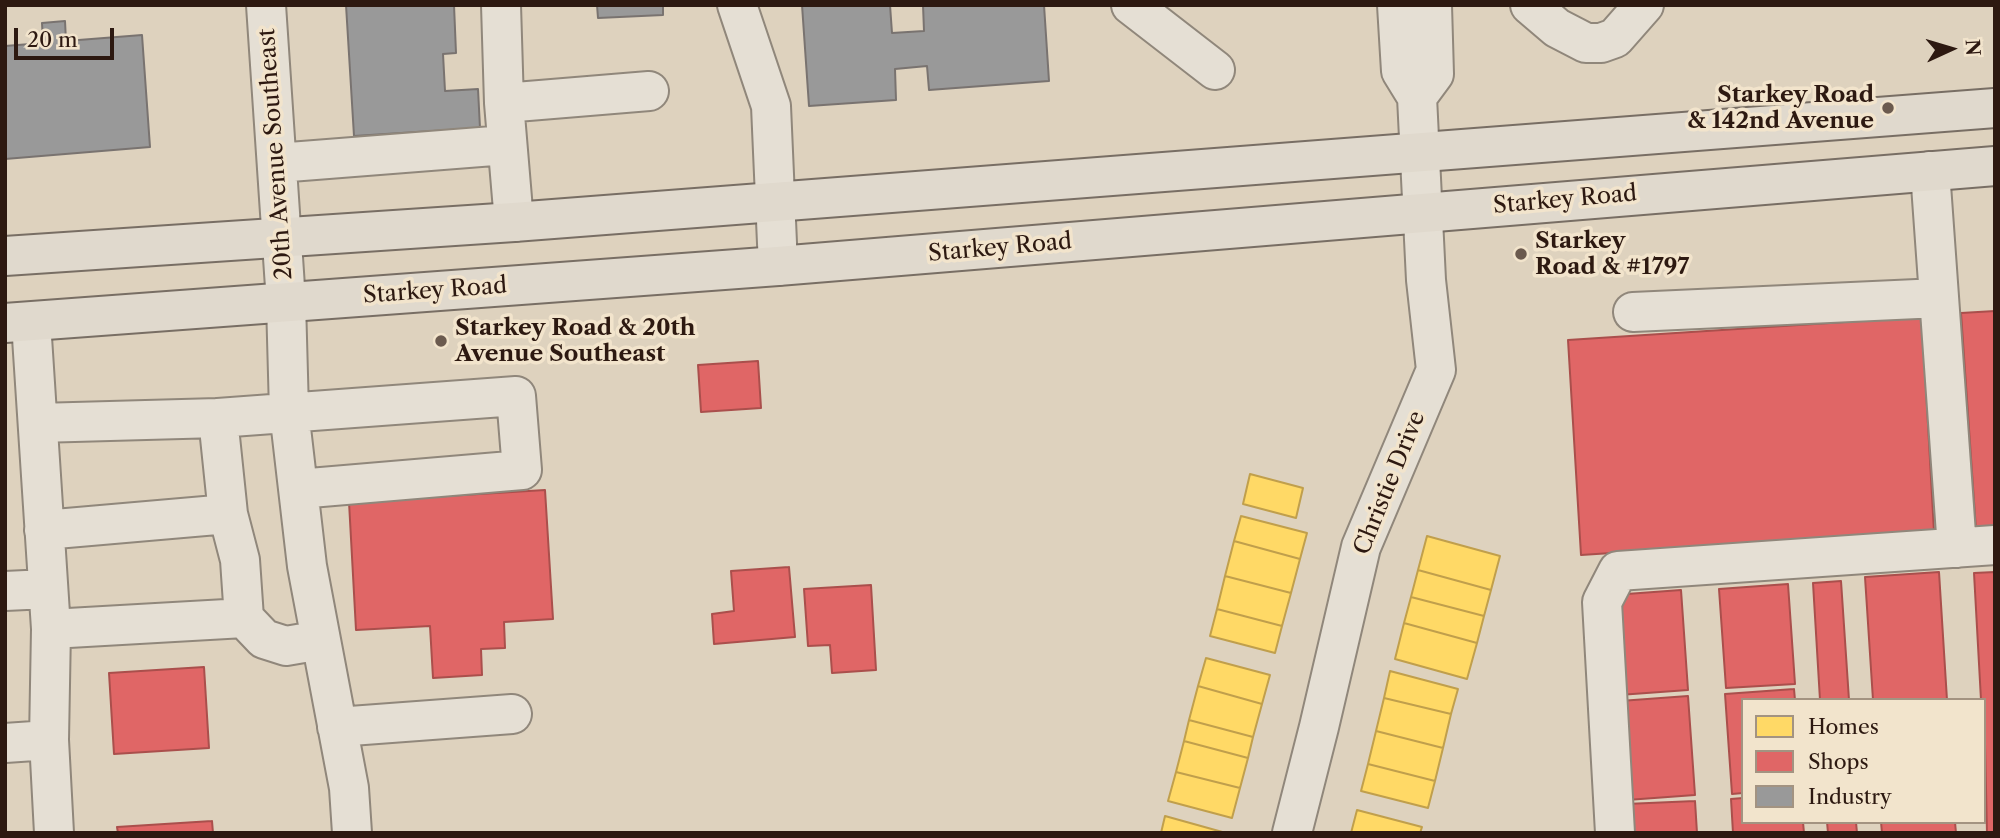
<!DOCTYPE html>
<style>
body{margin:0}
#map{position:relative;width:2000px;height:838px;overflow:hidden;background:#ded2be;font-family:"Libre Caslon Text",serif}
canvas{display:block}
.frame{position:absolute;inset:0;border:7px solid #2d1911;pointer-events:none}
.legend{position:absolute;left:1741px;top:698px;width:245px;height:126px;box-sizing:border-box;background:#f2e4cc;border:2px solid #a39381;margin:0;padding:9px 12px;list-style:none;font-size:21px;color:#2d1911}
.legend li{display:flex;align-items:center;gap:14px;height:35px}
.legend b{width:35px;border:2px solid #a39381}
.north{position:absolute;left:1916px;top:14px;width:70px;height:70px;-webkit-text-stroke:5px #f2e4cc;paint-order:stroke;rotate:86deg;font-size:19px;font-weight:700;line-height:28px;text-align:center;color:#2d1911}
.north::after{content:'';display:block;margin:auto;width:24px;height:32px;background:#2d1911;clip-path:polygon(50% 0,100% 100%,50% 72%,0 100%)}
.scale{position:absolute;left:14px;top:28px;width:100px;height:32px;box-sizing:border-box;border:4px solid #2d1911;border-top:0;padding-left:9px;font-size:21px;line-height:24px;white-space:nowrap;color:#2d1911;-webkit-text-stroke:5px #f2e4cc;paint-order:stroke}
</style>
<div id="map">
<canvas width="2000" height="838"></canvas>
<div class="frame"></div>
<ul class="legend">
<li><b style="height:19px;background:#ffd966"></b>Homes</li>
<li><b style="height:19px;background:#e06666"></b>Shops</li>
<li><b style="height:19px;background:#999"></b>Industry</li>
</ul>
<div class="north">N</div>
<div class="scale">20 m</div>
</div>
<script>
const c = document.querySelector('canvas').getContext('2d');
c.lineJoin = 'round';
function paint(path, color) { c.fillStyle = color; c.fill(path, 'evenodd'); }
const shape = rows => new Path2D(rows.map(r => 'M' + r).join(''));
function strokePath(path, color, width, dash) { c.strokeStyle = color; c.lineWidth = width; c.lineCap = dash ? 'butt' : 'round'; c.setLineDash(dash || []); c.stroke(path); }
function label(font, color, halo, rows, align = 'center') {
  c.font = font + ' "Libre Caslon Text",serif'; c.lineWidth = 7; c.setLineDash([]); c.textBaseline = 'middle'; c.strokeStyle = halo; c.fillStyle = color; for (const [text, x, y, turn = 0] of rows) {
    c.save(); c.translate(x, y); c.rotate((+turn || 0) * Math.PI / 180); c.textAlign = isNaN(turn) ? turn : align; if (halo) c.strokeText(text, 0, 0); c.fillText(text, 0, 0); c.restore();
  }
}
const homes = shape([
 [1250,474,1303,488,1296,518,1243,504,1250,474],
 [1241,516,1307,533,1300,559,1234,541,1241,516],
 [1427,536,1500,556,1491,590,1418,570,1427,536],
 [1234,541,1300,559,1291,593,1225,576,1234,541],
 [1418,570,1491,590,1484,616,1411,597,1418,570],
 [1225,576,1291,593,1282,626,1217,609,1225,576],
 [1411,597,1484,616,1477,643,1404,623,1411,597],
 [1217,609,1282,626,1275,653,1210,636,1217,609],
 [1404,623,1477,643,1467,679,1395,659,1404,623],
 [1206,658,1270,675,1262,704,1198,686,1206,658],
 [1390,671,1458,689,1451,714,1384,698,1390,671],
 [1198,686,1262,704,1253,737,1189,720,1198,686],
 [1384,698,1451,714,1443,748,1376,731,1384,698],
 [1189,720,1253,737,1248,758,1184,741,1189,720],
 [1376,731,1443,748,1435,781,1368,764,1376,731],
 [1184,741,1248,758,1240,788,1176,772,1184,741],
 [1368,764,1435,781,1428,808,1361,791,1368,764],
 [1176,772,1240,788,1232,818,1168,801,1176,772],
 [1357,810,1422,827,1420,833,1351,833,1357,810],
 [1165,816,1226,833,1161,833,1165,816]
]);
paint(homes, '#ffd966');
strokePath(homes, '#c09f4c', 2);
const shops = shape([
 [1995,311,1995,529,1976,530,1961,313,1995,311],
 [1922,317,1934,532,1581,555,1568,340,1922,317],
 [758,361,761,408,701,412,698,365,758,361],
 [545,490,553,619,504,622,505,648,481,649,482,675,433,678,430,626,356,630,349,502,545,490],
 [789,567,795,637,714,644,712,614,734,611,731,571,789,567],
 [1939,572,1947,700,1873,700,1865,577,1939,572],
 [1995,572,1995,833,1987,833,1984,700,1981,700,1974,573,1995,572],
 [1841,581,1849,700,1820,700,1813,583,1841,581],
 [1788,584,1795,684,1726,688,1719,589,1788,584],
 [871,585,876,670,832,673,830,645,808,646,804,589,871,585],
 [1681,590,1688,690,1619,695,1613,595,1681,590],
 [204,667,209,748,114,754,109,673,204,667],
 [1794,689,1795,700,1743,700,1743,793,1732,794,1725,694,1794,689],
 [1688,696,1695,795,1627,800,1620,701,1688,696],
 [1743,798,1743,822,1803,822,1804,833,1733,833,1731,799,1743,798],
 [1695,801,1697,833,1628,833,1626,804,1695,801],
 [212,821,213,833,118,833,117,827,212,821],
 [1827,822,1856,822,1857,833,1828,833,1827,822],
 [1881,822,1955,822,1956,833,1882,833,1881,822]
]);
paint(shops, '#e06666');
strokePath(shops, '#aa4f4c', 2);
const industry = shape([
 [346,5,454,5,456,53,443,54,445,91,478,89,480,128,354,136,346,5],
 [597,5,663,5,663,15,598,18,597,5],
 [802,5,890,5,892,33,924,31,923,5,1044,5,1049,81,929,90,927,66,895,69,896,100,809,106,802,5],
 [65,21,66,41,142,35,150,147,5,159,5,46,43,43,42,23,65,21]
]);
paint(industry, '#999');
strokePath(industry, '#797370', 2);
const minor = shape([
 [266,5,286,302,289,411,307,566,349,788,352,833],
 [501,5,504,103],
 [737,5,771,106,778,266],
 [1131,5,1215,70],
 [1530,5,1557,28,1586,43,1601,43,1615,38,1644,5],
 [1417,97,1434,74,1432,5],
 [277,163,506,145],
 [1930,171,1957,548],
 [514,222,504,103,649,91],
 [1633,312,1939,298],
 [31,322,51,629,49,740,54,833],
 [218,418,228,514,240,560,244,618,264,639,286,646,321,640],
 [38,423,218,418,516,396,522,470,298,489],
 [44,530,228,514],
 [5,591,47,589],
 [51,629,244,618],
 [337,727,512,714],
 [5,743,49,740],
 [1292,833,1319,727,1361,547,1436,370,1426,280,1417,97,1401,71,1397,5],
 [1615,833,1602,602,1618,571,1995,545]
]);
const major = shape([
 [5,256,514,222,1995,108],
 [5,323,778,266,1995,166]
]);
strokePath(minor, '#90877b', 42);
strokePath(major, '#786e64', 42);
strokePath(minor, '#e5dfd4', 38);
strokePath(major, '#e0d9cd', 38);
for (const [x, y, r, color] of [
 [1888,108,7,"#6b5a4e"],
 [1521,254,7,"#6b5a4e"],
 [441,341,7,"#6b5a4e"]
]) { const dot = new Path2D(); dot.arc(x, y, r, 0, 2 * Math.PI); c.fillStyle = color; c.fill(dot); strokePath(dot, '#f2e4cc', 2.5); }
label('bold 23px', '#2d1911', '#f2e4cc', [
 ["Starkey Road",1874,95,"right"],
 ["& 142nd Avenue",1874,121,"right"],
 ["Starkey",1535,241],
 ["Road & #1797",1535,267],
 ["Starkey Road & 20th",455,328],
 ["Avenue Southeast",455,354]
], 'left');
label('23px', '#2d1911', '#f2e4cc', [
 ["20th Avenue Southeast",276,154,-94],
 ["Starkey Road",1565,200,-5],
 ["Starkey Road",1000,248,-5],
 ["Starkey Road",435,291,-4],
 ["Christie Drive",1390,483,-68]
]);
</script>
